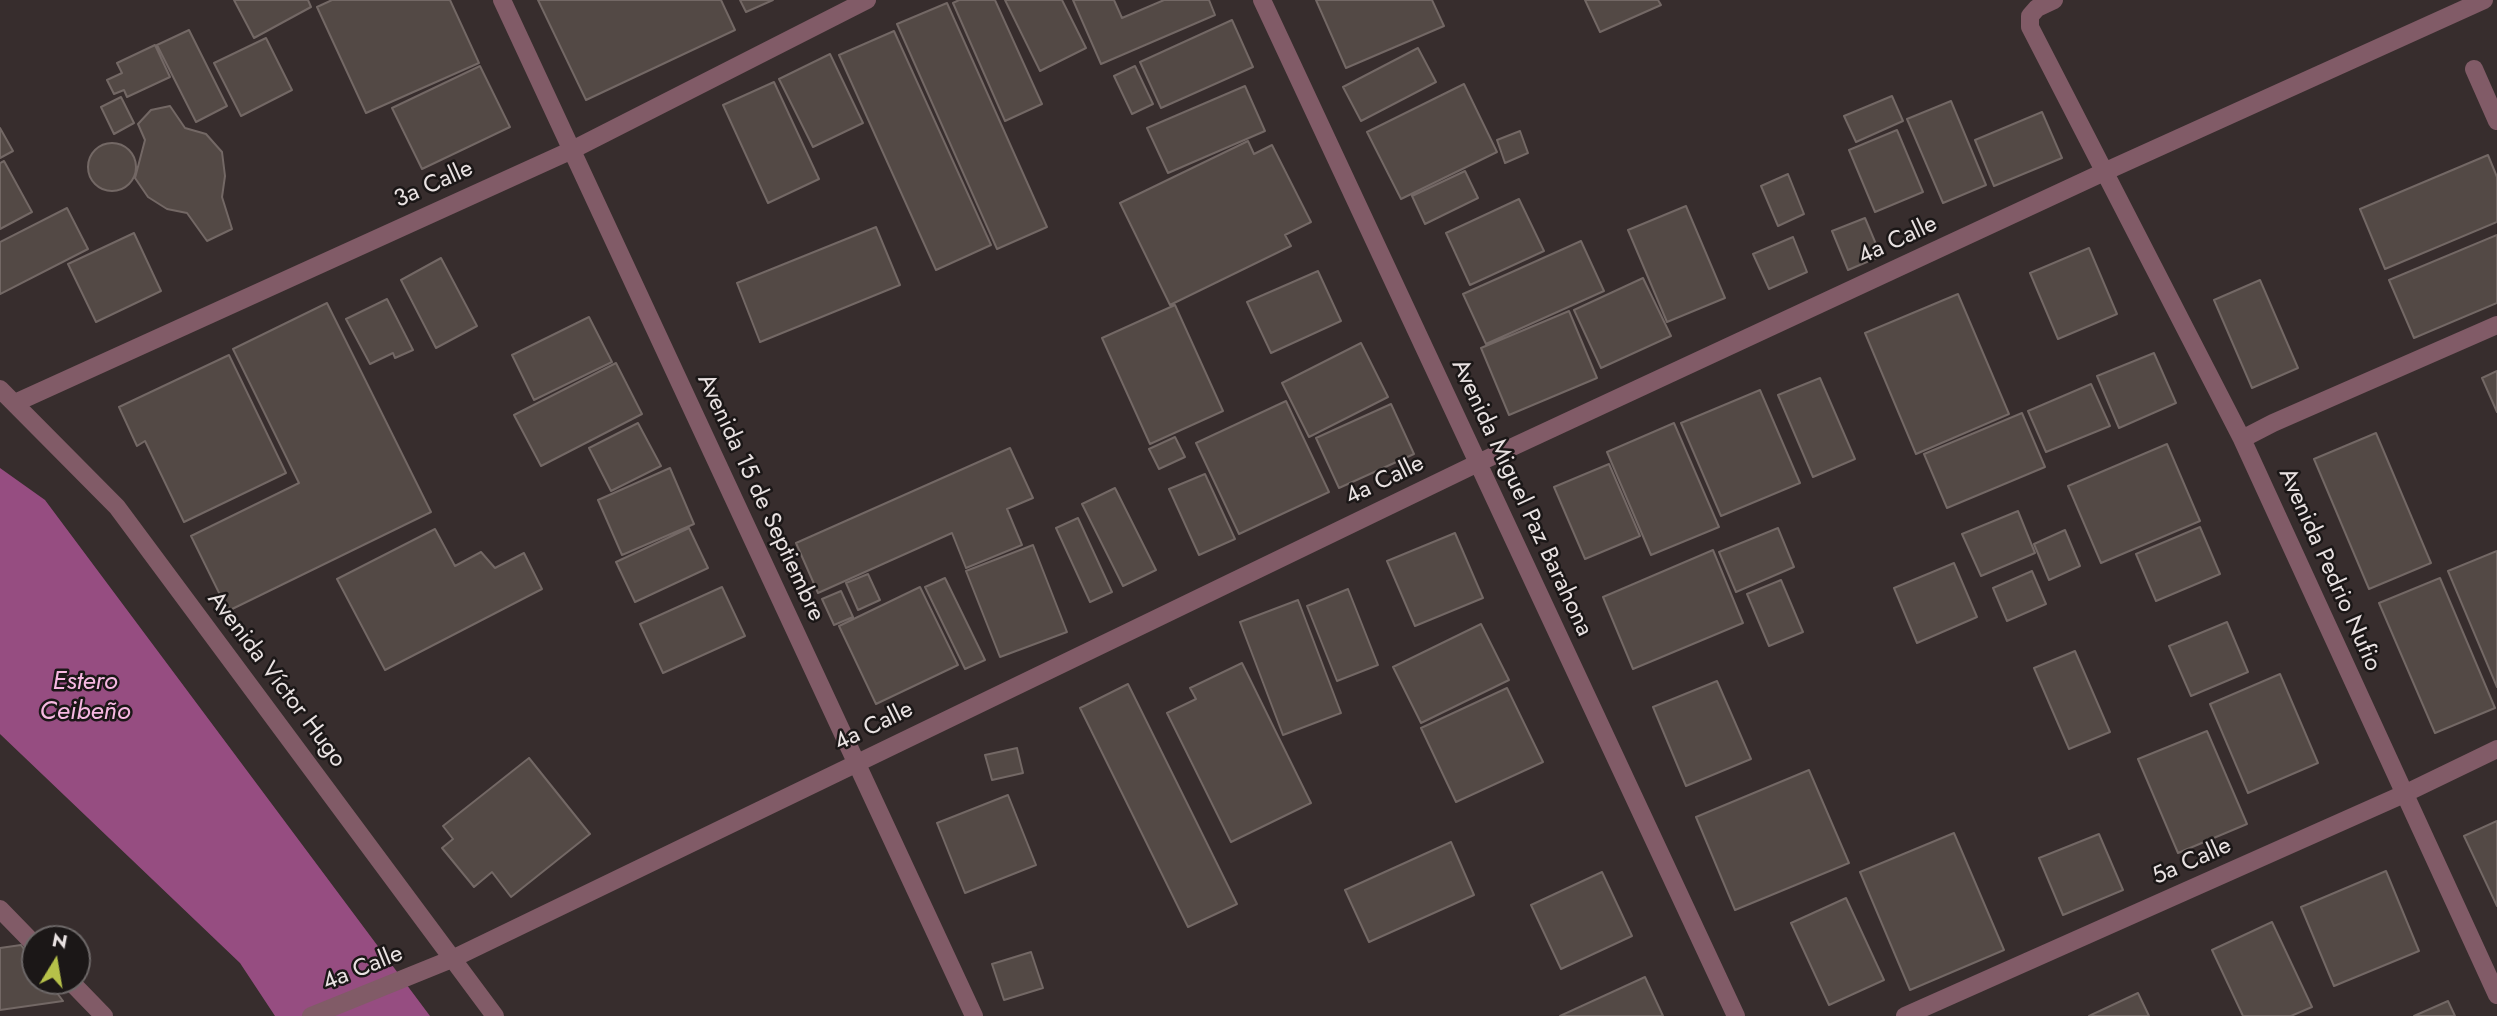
<!DOCTYPE html>
<meta charset="utf-8">
<style>
body{margin:0}
#map{position:relative;width:2497px;height:1016px;overflow:hidden;background:#372d2d;font-family:Jost,sans-serif}
canvas{display:block}
.north{position:absolute;left:21px;top:925px;width:70px;height:70px;box-sizing:border-box;background:#1b1717;border:2px solid #6d6868;border-radius:50%;rotate:11deg;font-size:19px;font-weight:700;line-height:28px;text-align:center;color:#e9e2e2}
.north::after{content:'';display:block;margin:auto;width:24px;height:32px;background:#b6c149;clip-path:polygon(50% 0,100% 100%,50% 72%,0 100%)}
</style>
<div id="map">
<canvas width="2497" height="1016"></canvas>
<div class="north">N</div>
</div>
<script>
const c = document.querySelector('canvas').getContext('2d');
c.lineJoin = 'round';
function paint(path, color) { c.fillStyle = color; c.fill(path, 'evenodd'); }
const shape = rows => new Path2D(rows.map(r => 'M' + r).join(''));
function strokePath(path, color, width, dash) { c.strokeStyle = color; c.lineWidth = width; c.lineCap = dash ? 'butt' : 'round'; c.setLineDash(dash || []); c.stroke(path); }
function label(font, color, halo, rows, align = 'center') {
  c.font = font + ' Jost,sans-serif'; c.lineWidth = 5; c.setLineDash([]); c.textBaseline = 'middle'; c.strokeStyle = halo; c.fillStyle = color; for (const [text, x, y, turn = 0] of rows) {
    c.save(); c.translate(x, y); c.rotate((+turn || 0) * Math.PI / 180); c.textAlign = isNaN(turn) ? turn : align; if (halo) c.strokeText(text, 0, 0); c.fillText(text, 0, 0); c.restore();
  }
}
paint(shape([
 [0,468,45,500,430,1016,275,1016,240,963,0,734]
]), '#964d81');
const building = shape([
 [234,0,308,0,311,7,254,38,234,0],
 [332,0,450,0,479,63,366,113,317,7,332,0],
 [538,0,721,0,735,30,586,100,538,0],
 [740,0,773,0,746,12,740,0],
 [959,0,995,0,1042,104,1005,121,953,3,959,0],
 [1005,0,1062,0,1086,48,1040,71,1005,0],
 [1073,0,1114,0,1122,18,1164,0,1209,0,1215,15,1101,64,1073,0],
 [1316,0,1432,0,1444,26,1346,68,1316,0],
 [1585,0,1658,0,1661,5,1600,32,1585,0],
 [947,3,1047,227,997,249,897,24,947,3],
 [1232,20,1253,67,1161,108,1140,62,1232,20],
 [189,30,227,106,196,122,157,45,189,30],
 [894,31,991,245,936,270,839,55,894,31],
 [266,38,292,90,241,116,214,63,266,38],
 [155,45,170,77,127,97,124,90,114,94,107,80,122,73,117,63,155,45],
 [1418,48,1436,82,1361,121,1343,87,1418,48],
 [830,54,863,123,813,147,779,79,830,54],
 [480,66,510,127,422,169,392,108,480,66],
 [1135,66,1153,104,1132,114,1114,76,1135,66],
 [774,82,819,179,768,203,723,105,774,82],
 [1464,84,1497,152,1401,199,1367,132,1464,84],
 [1245,86,1265,131,1168,173,1147,128,1245,86],
 [1892,96,1903,121,1856,142,1844,116,1892,96],
 [121,97,134,123,114,134,101,107,121,97],
 [1951,101,1986,185,1943,203,1907,119,1951,101],
 [170,106,185,128,206,134,222,152,225,176,222,197,232,229,207,241,187,213,167,209,148,197,135,178,145,140,138,124,151,110,170,106],
 [2042,112,2062,158,1994,186,1975,140,2042,112],
 [0,128,13,151,0,158,0,128],
 [1897,130,1923,192,1875,212,1849,150,1897,130],
 [1520,131,1528,153,1505,163,1497,140,1520,131],
 [1248,141,1254,154,1272,145,1311,222,1285,235,1291,246,1170,305,1120,203,1248,141],
 '88 167a24 24 0 1 1 48 0a24 24 0 1 1-48 0Z',
 [2488,155,2497,177,2497,222,2385,269,2360,209,2488,155],
 [4,161,32,212,0,229,0,163,4,161],
 [1465,171,1478,198,1425,224,1412,196,1465,171],
 [1788,174,1804,214,1778,226,1761,186,1788,174],
 [1519,199,1544,251,1470,285,1446,233,1519,199],
 [1686,206,1725,298,1667,322,1628,230,1686,206],
 [67,208,88,249,0,294,0,242,67,208],
 [1865,218,1881,256,1848,270,1832,231,1865,218],
 [876,227,900,285,760,342,737,283,876,227],
 [134,233,161,291,96,322,68,264,134,233],
 [2497,235,2497,303,2414,338,2389,280,2497,235],
 [1793,237,1807,272,1769,289,1753,254,1793,237],
 [1581,241,1604,291,1486,344,1463,294,1581,241],
 [2089,248,2117,314,2058,339,2030,273,2089,248],
 [441,258,477,326,436,348,401,280,441,258],
 [1318,271,1341,321,1271,353,1247,302,1318,271],
 [1643,278,1671,336,1601,368,1574,310,1643,278],
 [2260,280,2298,368,2252,388,2214,300,2260,280],
 [1958,294,2009,414,1916,454,1865,333,1958,294],
 [387,299,413,350,395,358,393,353,370,364,346,319,387,299],
 [327,303,431,512,228,611,191,536,299,483,233,349,327,303],
 [1175,305,1223,411,1150,444,1102,338,1175,305],
 [1569,311,1597,378,1509,415,1481,348,1569,311],
 [589,317,612,362,534,400,512,355,589,317],
 [1361,343,1388,397,1309,437,1282,383,1361,343],
 [2154,353,2176,403,2119,428,2097,376,2154,353],
 [229,355,286,473,184,522,145,441,137,446,119,407,229,355],
 [616,363,642,414,541,466,514,415,616,363],
 [2497,371,2497,412,2482,378,2497,371],
 [1820,378,1855,459,1813,477,1778,395,1820,378],
 [2091,384,2110,426,2046,452,2028,411,2091,384],
 [1760,390,1800,483,1721,516,1681,423,1760,390],
 [1286,401,1329,492,1239,534,1196,443,1286,401],
 [1391,404,1414,454,1339,488,1316,438,1391,404],
 [2022,413,2045,467,1947,508,1924,454,2022,413],
 [638,423,661,466,611,491,589,448,638,423],
 [1674,423,1719,527,1651,555,1607,452,1674,423],
 [2376,433,2431,563,2369,589,2314,459,2376,433],
 [1175,437,1185,457,1159,469,1149,449,1175,437],
 [2167,444,2200,521,2101,563,2068,486,2167,444],
 [1010,448,1033,498,1007,509,1022,545,966,568,952,533,818,593,796,543,1010,448],
 [1609,464,1640,536,1585,559,1554,487,1609,464],
 [670,468,694,524,622,555,598,500,670,468],
 [1205,474,1235,539,1199,555,1169,489,1205,474],
 [1115,488,1156,570,1123,586,1082,504,1115,488],
 [2018,511,2035,553,1981,576,1962,534,2018,511],
 [1078,518,1112,592,1090,602,1056,528,1078,518],
 [2200,527,2220,574,2156,601,2136,554,2200,527],
 [689,528,708,568,635,602,616,562,689,528],
 [1778,528,1794,567,1736,592,1719,552,1778,528],
 [435,529,455,566,481,552,495,568,524,553,542,589,385,670,337,579,435,529],
 [2065,530,2080,566,2049,580,2034,544,2065,530],
 [1455,533,1483,598,1415,626,1387,561,1455,533],
 [1033,545,1067,632,1000,657,966,571,1033,545],
 [1713,550,1743,623,1633,669,1603,597,1713,550],
 [2497,551,2497,687,2448,571,2497,551],
 [1954,563,1977,617,1917,643,1894,588,1954,563],
 [2032,571,2046,604,2007,621,1993,588,2032,571],
 [868,574,880,600,858,610,846,583,868,574],
 [945,578,985,660,965,669,925,587,945,578],
 [2440,578,2495,708,2435,733,2379,603,2440,578],
 [1781,580,1803,632,1769,646,1747,594,1781,580],
 [722,587,745,636,663,673,640,624,722,587],
 [920,587,958,665,876,704,839,626,920,587],
 [1348,589,1378,665,1337,681,1307,606,1348,589],
 [841,591,853,617,834,625,822,599,841,591],
 [1298,600,1341,713,1283,735,1240,622,1298,600],
 [2227,622,2248,672,2191,696,2169,646,2227,622],
 [1481,624,1509,680,1421,723,1393,667,1481,624],
 [2075,651,2110,732,2069,749,2034,668,2075,651],
 [1242,663,1311,803,1231,842,1167,713,1196,699,1190,688,1242,663],
 [2280,674,2318,763,2248,793,2210,704,2280,674],
 [1717,681,1751,759,1686,786,1653,707,1717,681],
 [1128,684,1237,904,1188,927,1080,708,1128,684],
 [1507,688,1543,762,1456,802,1421,728,1507,688],
 [2207,731,2247,824,2178,853,2138,759,2207,731],
 [1017,748,1023,773,992,780,985,755,1017,748],
 [529,758,590,834,511,897,492,872,474,887,442,848,453,839,443,826,529,758],
 [1809,770,1849,863,1735,910,1696,817,1809,770],
 [1008,795,1036,865,965,893,937,823,1008,795],
 [2497,821,2497,906,2464,836,2497,821],
 [1954,833,2004,950,1910,990,1860,872,1954,833],
 [2099,834,2123,890,2063,915,2039,858,2099,834],
 [1451,842,1474,895,1369,942,1345,890,1451,842],
 [2386,871,2419,951,2334,986,2301,907,2386,871],
 [1602,872,1632,936,1561,969,1531,905,1602,872],
 [1846,898,1884,980,1829,1005,1791,923,1846,898],
 [2272,922,2312,1007,2291,1016,2243,1016,2212,950,2272,922],
 [21,945,35,964,35,981,48,981,63,1001,0,1010,0,948,21,945],
 [1031,952,1043,988,1004,1000,992,964,1031,952],
 [1645,977,1663,1016,1560,1016,1645,977],
 [2138,993,2149,1016,2089,1016,2138,993],
 [2448,1001,2455,1016,2414,1016,2448,1001]
]);
paint(building, '#534945');
strokePath(building, '#736865', 2);
strokePath(shape([
 [502,0,974,1016],
 [1262,0,1736,1016],
 [2054,0,2037,8,2030,16,2030,27,2242,439,2497,995],
 [2474,69,2497,121],
 [0,389,117,507,495,1016],
 [15,403,572,150,867,0],
 [2242,439,2273,423,2497,325],
 [0,909,35,945],
 [70,981,104,1016],
 [311,1016,452,959,1478,463,2104,172,2484,0],
 [1905,1016,2404,794,2497,749]
]), '#815b67', 18);
label('24px', '#e9e2e2', '#1b1717', [
 ["3a Calle",434,185,-24],
 ["4a Calle",1898,241,-25],
 ["4a Calle",1385,481,-26],
 ["Avenida 15 de Septiembre",760,498,65],
 ["Avenida Miguel Paz Barahona",1521,498,65],
 ["Avenida Pedrio Nufio",2329,570,66],
 ["Avenida Víctor Hugo",276,680,53],
 ["4a Calle",874,727,-26],
 ["5a Calle",2192,862,-24],
 ["4a Calle",363,969,-22]
]);
label('italic 26px', '#f7b9e2', '#1b1717', [
 ["Estero",85,683],
 ["Ceibeño",85,713]
]);
</script>
